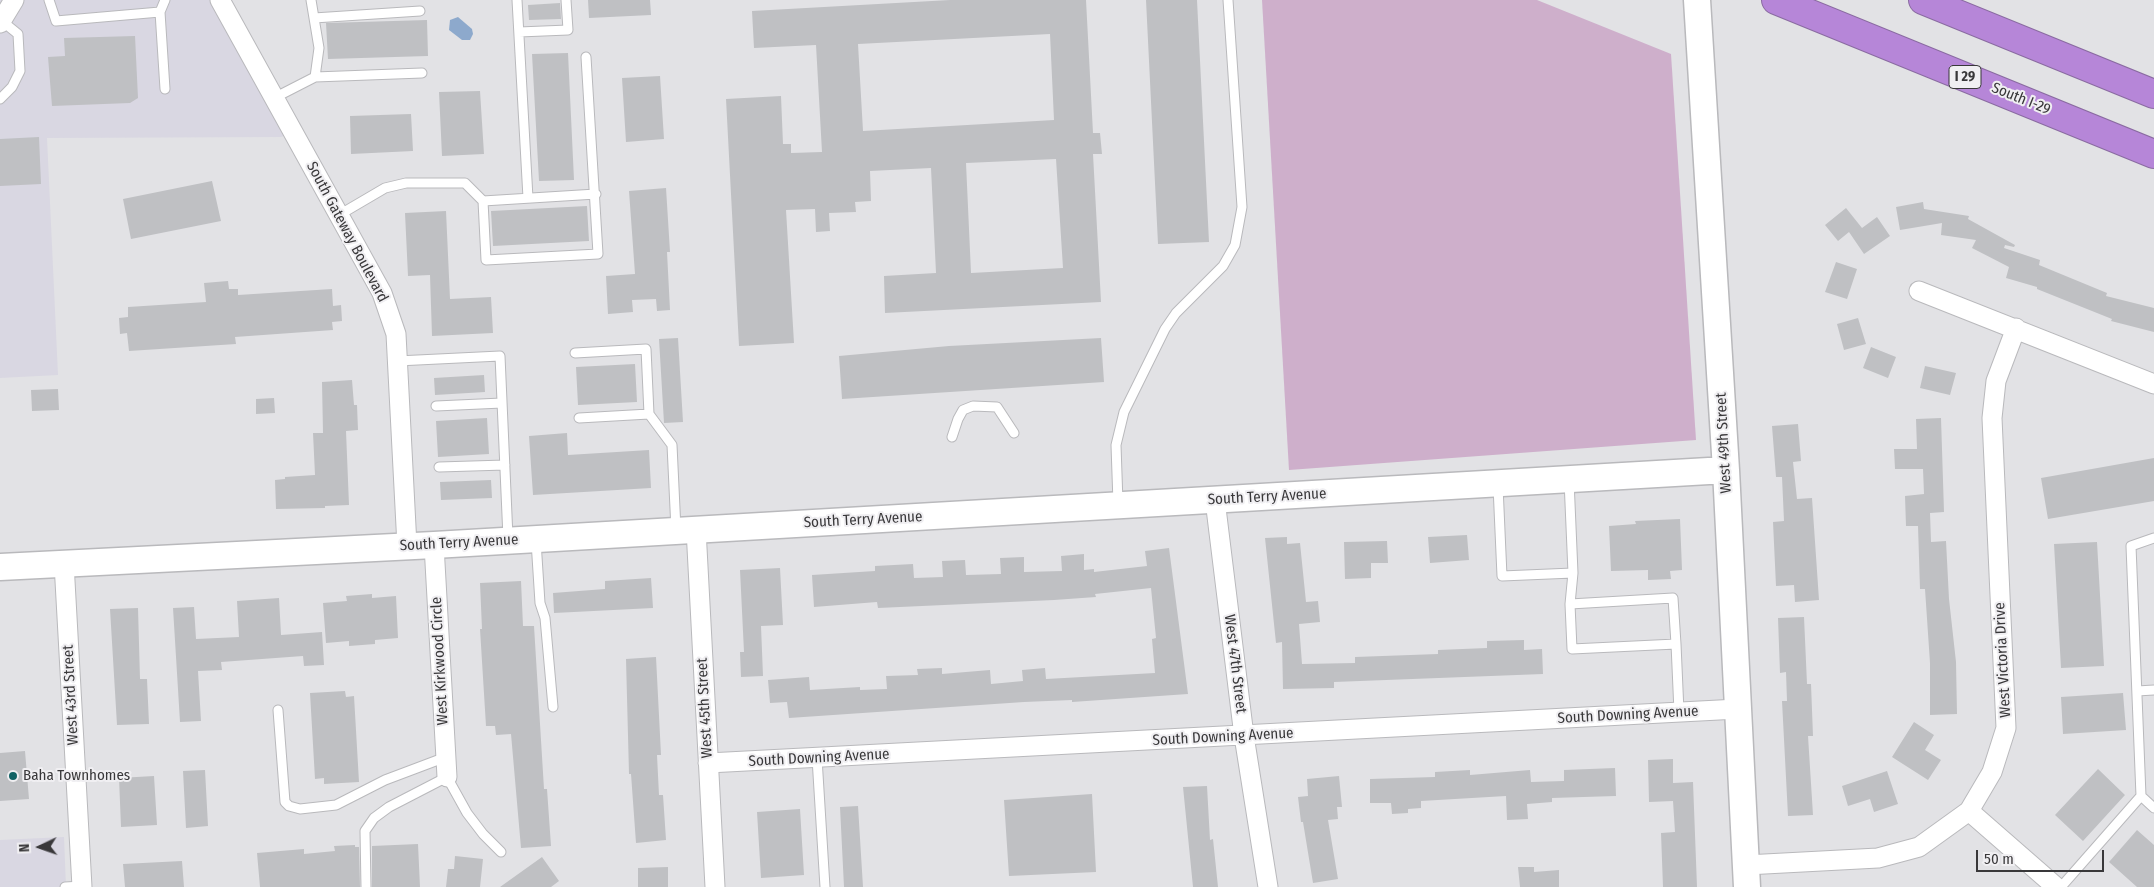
<!DOCTYPE html>
<style>
body{margin:0}
#map{position:relative;width:2154px;height:887px;overflow:hidden;background:#e2e2e5;font-family:"Fira Sans Condensed",sans-serif}
canvas{display:block}
.north{position:absolute;left:15px;top:822px;width:50px;height:50px;-webkit-text-stroke:4px #f0eff2;paint-order:stroke;rotate:267deg;font-size:14px;font-weight:700;line-height:20px;text-align:center;color:#39383a}
.north::after{content:'';display:block;margin:auto;width:18px;height:22px;background:#39383a;clip-path:polygon(50% 0,100% 100%,50% 72%,0 100%)}
.scale{position:absolute;left:1976px;top:850px;width:128px;height:22px;box-sizing:border-box;border:2px solid #39383a;border-top:0;padding-left:6px;font-size:15px;line-height:18px;white-space:nowrap;color:#39383a;-webkit-text-stroke:4px #f0eff2;paint-order:stroke}
</style>
<div id="map">
<canvas width="2154" height="887"></canvas>
<div class="north">N</div>
<div class="scale">50 m</div>
</div>
<script>
const c = document.querySelector('canvas').getContext('2d');
c.lineJoin = 'round';
function paint(path, color) { c.fillStyle = color; c.fill(path, 'evenodd'); }
const shape = rows => new Path2D(rows.map(r => 'M' + r).join(''));
function strokePath(path, color, width, dash) { c.strokeStyle = color; c.lineWidth = width; c.lineCap = dash ? 'butt' : 'round'; c.setLineDash(dash || []); c.stroke(path); }
function label(font, color, halo, rows, align = 'center') {
  c.font = font + ' "Fira Sans Condensed",sans-serif'; c.lineWidth = 4; c.setLineDash([]); c.textBaseline = 'middle'; c.strokeStyle = halo; c.fillStyle = color; for (const [text, x, y, turn = 0] of rows) {
    c.save(); c.translate(x, y); c.rotate((+turn || 0) * Math.PI / 180); c.textAlign = isNaN(turn) ? turn : align; if (halo) c.strokeText(text, 0, 0); c.fillText(text, 0, 0); c.restore();
  }
}
paint(shape([
 [0,0,225,0,301,129,281,137,47,138,58,375,0,378],
 [64,837,66,887,0,887,0,840]
]), '#d9d7e2');
paint(shape([
 [1262,0,1537,0,1671,54,1696,440,1289,470]
]), '#ceafcb');
paint(shape([
 [458,17,472,29,473,34,470,40,462,40,449,30,450,20]
]), '#8da9cc');
paint(shape([
 [588,0,650,0,651,15,589,18],
 [950,0,1086,0,1093,133,1100,133,1102,154,1093,154,1101,302,885,313,884,276,936,273,931,168,870,171,871,201,855,202,856,212,829,213,830,231,816,232,815,209,786,210,794,343,739,346,726,99,781,96,783,144,791,144,791,153,822,152,816,45,754,48,752,11],
 [1050,34,1054,120,863,131,858,44],
 [1056,159,1063,268,971,273,966,163],
 [1146,0,1197,0,1209,242,1158,244],
 [560,3,561,19,529,20,528,5],
 [427,20,428,56,328,59,326,23],
 [135,36,138,98,130,103,52,106,48,57,65,56,64,38],
 [568,53,574,180,539,181,532,54],
 [660,76,664,139,626,142,622,78],
 [480,91,484,154,442,156,439,92],
 [411,114,413,151,351,154,350,116],
 [39,137,41,184,0,186,0,139],
 [212,181,221,221,131,239,123,199],
 [666,188,670,252,667,252,670,310,657,311,656,299,632,300,633,312,608,314,606,276,635,274,629,191],
 [1923,202,1924,209,1969,216,1968,219,2015,245,2014,247,2005,245,2004,248,2040,260,2039,265,2107,293,2106,296,2154,308,2154,332,2111,321,2112,319,2037,289,2037,287,2006,278,2009,267,1972,248,1976,240,1941,235,1942,223,1900,230,1896,207],
 [587,206,589,241,493,246,491,211],
 [1846,208,1862,228,1877,217,1890,236,1864,254,1849,232,1838,241,1825,225],
 [446,211,450,299,491,297,493,333,432,336,430,275,408,276,405,213],
 [1836,262,1857,269,1847,299,1825,292],
 [228,281,229,289,238,289,238,295,332,289,333,306,341,305,342,321,332,322,333,330,235,337,236,344,129,351,127,333,120,334,119,318,128,317,128,307,206,302,204,283],
 [1858,318,1866,344,1844,350,1837,324],
 [678,338,683,422,664,423,659,339],
 [1101,338,1104,382,842,399,839,356,949,346],
 [1871,347,1896,357,1888,378,1863,368],
 [635,364,637,402,578,405,576,367],
 [1925,366,1956,373,1950,395,1920,388],
 [484,375,485,392,435,395,434,378],
 [352,380,354,405,357,405,358,430,346,431,349,505,325,506,325,508,276,509,275,480,285,479,285,477,315,475,313,433,323,433,322,382],
 [58,389,59,410,32,411,31,390],
 [274,398,275,413,256,414,256,399],
 [487,418,489,454,438,457,436,421],
 [1941,418,1944,512,1930,513,1931,542,1946,541,1949,599,1956,662,1957,714,1930,715,1930,663,1925,589,1920,589,1918,526,1906,526,1905,496,1924,494,1923,469,1895,469,1894,449,1917,449,1916,419],
 [1798,424,1801,461,1793,462,1797,499,1812,498,1819,600,1795,602,1794,585,1776,586,1773,522,1784,521,1782,477,1776,477,1772,426],
 [567,433,568,455,649,450,651,488,533,495,529,436],
 [2154,458,2154,501,2048,519,2041,478],
 [491,480,492,498,441,500,440,482],
 [1680,519,1682,570,1670,571,1671,579,1648,580,1648,570,1611,571,1609,526,1636,524,1635,521],
 [1467,535,1469,560,1430,563,1428,537],
 [1287,537,1287,544,1300,543,1306,602,1318,601,1320,622,1299,624,1302,664,1355,663,1355,657,1438,654,1438,650,1487,648,1487,641,1524,640,1524,650,1542,649,1543,674,1334,682,1334,688,1283,689,1282,642,1276,643,1265,538],
 [1387,541,1388,563,1371,563,1371,578,1345,579,1344,542],
 [2097,542,2104,666,2061,668,2054,544],
 [1169,548,1188,694,1072,702,1072,700,1024,702,789,718,787,702,770,703,768,680,809,677,810,690,860,687,860,690,887,689,886,676,918,675,917,669,942,668,942,674,990,670,991,684,1023,681,1022,670,1045,668,1046,679,1155,673,1152,639,1156,638,1151,588,1095,594,1096,597,1054,600,878,608,877,602,814,607,812,575,875,571,875,566,913,564,914,578,943,577,942,561,965,560,966,575,1001,574,1000,558,1024,557,1024,572,1062,571,1061,556,1084,554,1084,570,1094,569,1094,572,1147,566,1145,551],
 [780,568,783,625,761,626,763,676,741,677,740,652,744,652,740,570],
 [651,578,653,608,554,613,553,593,605,589,605,581],
 [521,581,523,626,534,626,544,789,547,789,551,846,521,848,511,734,496,735,495,726,486,726,480,629,482,629,480,583],
 [372,594,372,598,396,596,398,638,375,640,375,644,349,646,349,641,326,643,323,603,347,601,346,596],
 [279,598,281,635,322,632,324,665,304,666,303,656,221,662,222,670,198,671,201,721,180,722,173,608,194,607,196,639,239,637,237,601],
 [138,608,140,679,147,679,149,724,117,725,110,609],
 [1804,617,1807,684,1811,684,1813,736,1808,736,1813,815,1788,816,1782,701,1787,701,1786,672,1780,673,1778,618],
 [656,657,661,755,657,755,659,795,663,795,666,840,636,843,631,774,629,774,626,659],
 [345,691,346,697,354,696,359,782,324,784,324,778,315,779,310,693],
 [2123,693,2126,730,2063,734,2061,697],
 [1914,722,1934,735,1925,750,1941,760,1928,780,1892,757],
 [25,751,29,799,0,801,0,753],
 [1673,759,1673,783,1693,782,1697,887,1663,887,1661,833,1675,832,1673,801,1649,802,1648,760],
 [1615,768,1616,796,1552,798,1552,802,1527,804,1528,819,1507,820,1506,796,1421,801,1421,808,1408,809,1408,813,1392,814,1391,803,1370,803,1370,779,1435,777,1435,772,1470,770,1470,775,1530,770,1531,782,1564,781,1564,770],
 [2098,769,2125,795,2083,841,2055,815],
 [205,770,208,826,186,828,183,771],
 [1887,771,1898,804,1874,812,1870,799,1848,806,1842,786],
 [154,776,157,825,121,827,119,778],
 [1339,776,1342,807,1337,807,1338,819,1328,820,1338,879,1313,883,1303,822,1301,822,1298,797,1308,796,1307,779],
 [1207,786,1210,840,1213,839,1218,887,1193,887,1183,787],
 [1092,794,1096,872,1009,876,1004,800],
 [858,806,863,887,844,887,840,807],
 [800,809,804,875,761,878,757,812],
 [2137,830,2154,845,2154,887,2137,887,2109,862],
 [418,844,420,887,372,887,372,846],
 [355,845,355,847,359,847,360,887,260,887,257,853,304,849,304,854,335,851,334,846],
 [455,856,483,859,480,887,446,887,448,869,454,869],
 [542,857,559,881,551,887,500,887],
 [182,861,184,887,125,887,123,864],
 [668,867,668,887,638,887,638,868],
 [1518,867,1534,867,1534,872,1559,870,1559,887,1520,887]
]), '#bfc0c3');
const lane = shape([
 [49,0,56,21,160,12,165,0],
 [517,0,528,198],
 [160,12,165,89],
 [314,18,420,11],
 [519,32,568,30,566,0],
 [315,77,422,73],
 [274,98,315,77,319,48,311,0],
 [0,99,12,87,20,71,18,34,2,21],
 [483,201,486,260,598,254,586,57],
 [339,215,385,188,406,183,465,183,483,201,596,194],
 [575,353,646,349,649,414,672,445,676,530],
 [397,361,500,356,508,538],
 [436,406,502,403],
 [579,418,649,414],
 [952,437,958,419,963,410,973,406,997,407,1014,433],
 [439,467,505,465],
 [1498,486,1502,576,1573,573,1569,480],
 [1118,503,1116,445,1124,412,1165,329,1176,313,1223,266,1235,245,1242,207,1228,0],
 [2154,538,2131,546,2141,796,2154,808],
 [536,541,540,603,545,618,553,707],
 [1573,573,1570,604,1572,649,1676,644,1679,712],
 [1570,604,1673,598,1676,644],
 [2137,691,2154,690],
 [278,710,285,802,289,806,300,809,336,805,385,780,446,757],
 [817,758,825,887],
 [65,887,82,886],
 [366,887,365,831,374,818,389,807,447,777,467,813,483,834,501,852],
 [2061,887,2141,796]
]);
const street = shape([
 [220,0,382,293,396,334,407,546],
 [0,23,14,0],
 [1919,291,2154,384],
 [1215,500,1244,736,1268,887],
 [696,529,715,887],
 [434,545,447,777],
 [64,563,82,887],
 [708,763,1738,709],
 [1969,811,2056,887],
 [1746,865,1878,858,1919,847,1969,811,1992,772,2006,728,1992,418,1996,381,2016,328]
]);
const secondary = shape([
 [1697,0,1726,470,1747,887],
 [0,567,434,545,1726,470]
]);
const highway = shape([
 [1776,0,2154,154],
 [1923,0,2154,94]
]);
strokePath(lane, '#b9b9bc', 11);
strokePath(street, '#b9b9bc', 21);
strokePath(secondary, '#b9b9bc', 29);
strokePath(highway, '#8a6ba1', 30);
strokePath(lane, '#fff', 9);
strokePath(street, '#fff', 19);
strokePath(secondary, '#fff', 26);
strokePath(highway, '#b686d8', 28);
for (const [x, y, r, color] of [
 [13,776,5,"#116264"]
]) { const dot = new Path2D(); dot.arc(x, y, r, 0, 2 * Math.PI); c.fillStyle = color; c.fill(dot); strokePath(dot, '#f0eff2', 2); }
for (const [x, y, w] of [
 [1965,77,32]
]) { const box = new Path2D(); box.roundRect(x - w / 2, y - 11.5, w, 23, 4); c.fillStyle = '#f0eff2'; c.fill(box); strokePath(box, '#39383a', 1); }
label('bold 14px', '#39383a', null, [
 ["I 29",1965,77]
]);
label('15px', '#39383a', '#f0eff2', [
 ["South I-29",2021,99,22],
 ["South Gateway Boulevard",347,232,62],
 ["West 49th Street",1724,443,-93],
 ["South Terry Avenue",1267,497,-3],
 ["South Terry Avenue",863,520,-3],
 ["South Terry Avenue",459,543,-3],
 ["West Victoria Drive",2003,660,-93],
 ["West Kirkwood Circle",440,661,-93],
 ["West 47th Street",1235,664,83],
 ["West 43rd Street",71,695,-93],
 ["West 45th Street",705,708,-93],
 ["South Downing Avenue",1628,715,-3],
 ["South Downing Avenue",1223,737,-3],
 ["South Downing Avenue",819,758,-3]
]);
label('15px', '#39383a', '#f0eff2', [
 ["Baha Townhomes",23,776]
], 'left');
</script>
